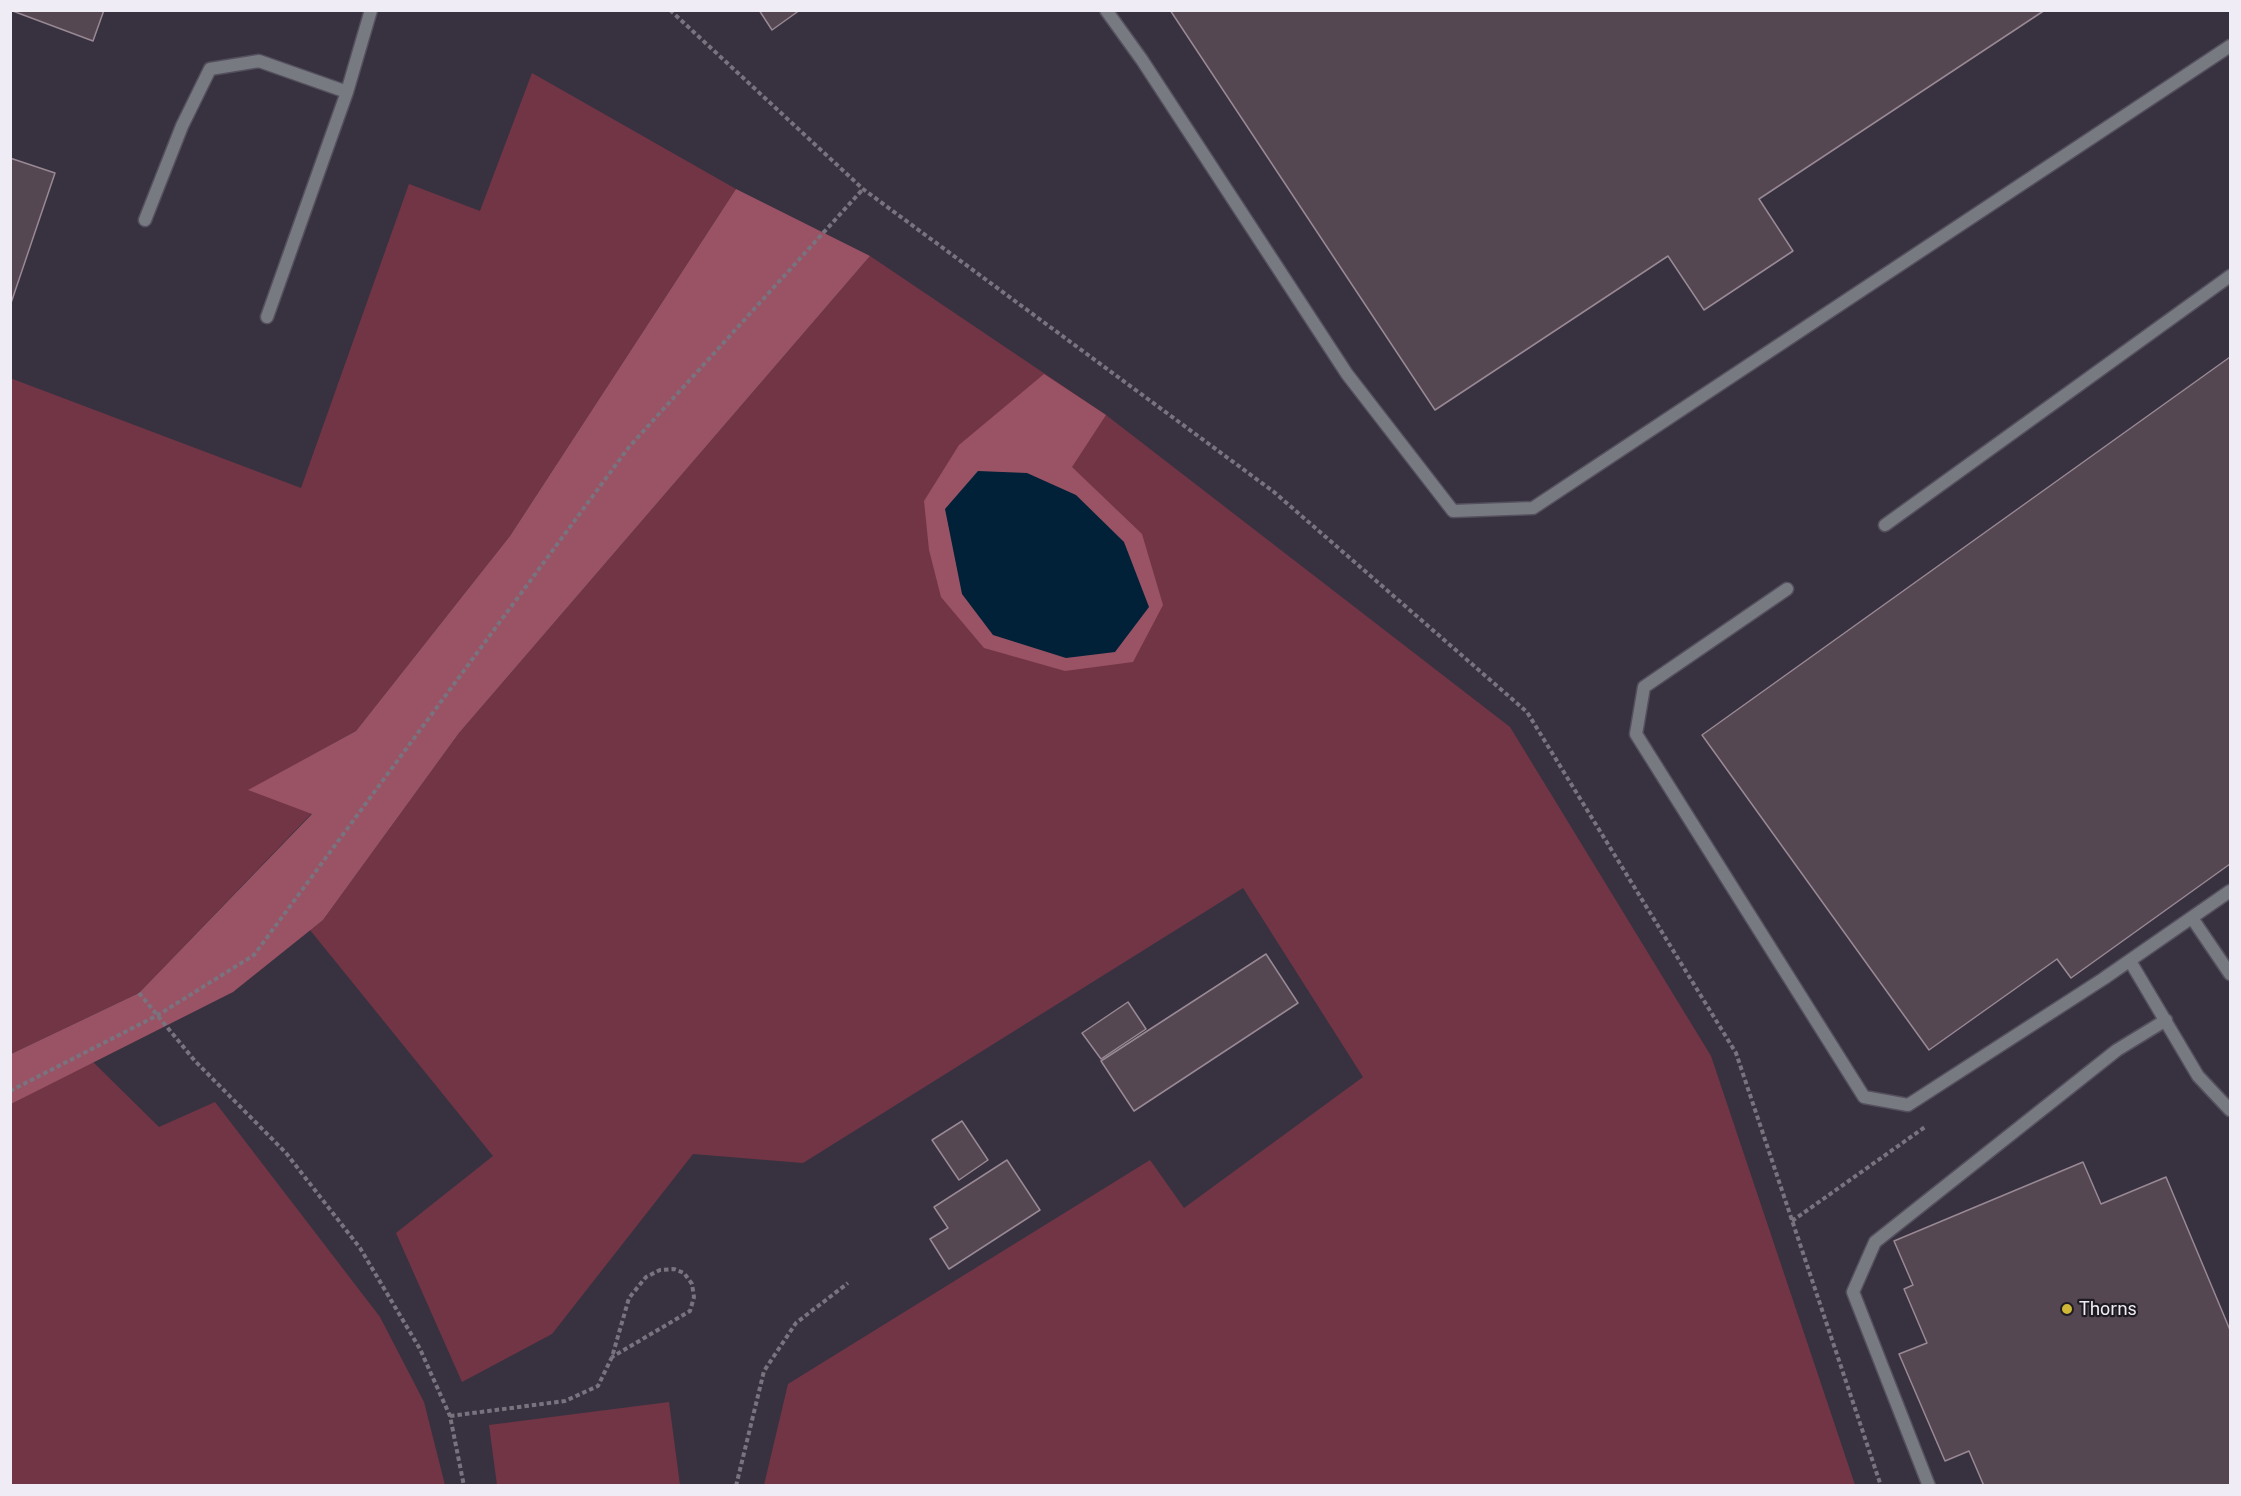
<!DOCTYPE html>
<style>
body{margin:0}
#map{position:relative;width:2241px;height:1496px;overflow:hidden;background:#383240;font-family:"Public Sans",sans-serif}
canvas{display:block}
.frame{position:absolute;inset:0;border:12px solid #f0ecf5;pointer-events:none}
</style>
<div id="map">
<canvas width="2241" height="1496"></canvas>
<div class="frame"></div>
</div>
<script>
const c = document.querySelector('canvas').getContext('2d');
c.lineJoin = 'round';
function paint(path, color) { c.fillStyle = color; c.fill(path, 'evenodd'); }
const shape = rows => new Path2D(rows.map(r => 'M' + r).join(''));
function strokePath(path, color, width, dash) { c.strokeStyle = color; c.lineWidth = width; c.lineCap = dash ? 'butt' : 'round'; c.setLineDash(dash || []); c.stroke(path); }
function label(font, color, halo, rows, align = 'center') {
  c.font = font + ' "Public Sans",sans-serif'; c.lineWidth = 4.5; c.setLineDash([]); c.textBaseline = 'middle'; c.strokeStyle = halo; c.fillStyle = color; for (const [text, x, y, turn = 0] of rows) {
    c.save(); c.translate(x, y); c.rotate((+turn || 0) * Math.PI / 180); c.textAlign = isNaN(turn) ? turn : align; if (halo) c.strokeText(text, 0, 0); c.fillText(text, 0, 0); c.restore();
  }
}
paint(shape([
 [532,73,736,189,510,536,356,731,249,790,312,813,139,993,11,1054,10,378,301,488,409,184,480,211],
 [870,256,1106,415,1510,727,1711,1056,1855,1485,764,1485,788,1384,1150,1160,1184,1208,1363,1077,1243,888,803,1163,693,1154,552,1334,462,1382,396,1233,493,1156,310,930,323,920,459,733],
 [92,1061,159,1127,215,1102,380,1317,424,1402,445,1485,11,1486,11,1104],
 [669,1402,680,1485,497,1485,489,1425]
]), '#723545');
paint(shape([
 [736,189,870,256,459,733,323,920,233,992,11,1104,11,1054,139,993,312,814,248,790,356,731,510,536],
 [1044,374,1106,415,1072,467,1142,534,1163,605,1133,662,1065,671,984,648,941,597,929,550,924,501,959,445]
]), '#9a5364');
paint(shape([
 [978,471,1027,473,1076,495,1124,542,1149,607,1115,652,1066,658,993,635,962,594,945,509]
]), '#002138');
const building = shape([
 [10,10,104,10,93,41,10,10],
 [759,10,800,10,772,30,759,10],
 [1170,10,2045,10,1759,199,1793,251,1704,310,1668,256,1435,410,1170,10],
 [10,158,55,173,10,306,10,158],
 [2230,357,2230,864,2071,978,2057,959,1929,1050,1702,735,2230,357],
 [1266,954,1298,1003,1134,1111,1101,1061,1266,954],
 [1128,1002,1146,1029,1101,1059,1082,1033,1128,1002],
 [962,1121,988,1160,959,1180,932,1140,962,1121],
 [1007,1160,1040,1210,949,1269,930,1239,948,1228,934,1207,1007,1160],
 [2083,1162,2101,1204,2166,1177,2230,1330,2230,1486,1984,1486,1969,1451,1945,1461,1899,1354,1927,1343,1904,1289,1913,1285,1894,1241,2083,1162]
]);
paint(building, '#554752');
strokePath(building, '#998995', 1.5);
const service = shape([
 [1106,10,1142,60,1347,374,1453,511,1533,508,2230,46],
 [145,220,182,126,210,69,259,61,347,92],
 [267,317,347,92,371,10],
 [1885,525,2230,276],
 [1787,589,1644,687,1636,734,1864,1097,1908,1105,2103,979,2230,891],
 [2192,918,2230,974],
 [2130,961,2198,1076,2230,1110],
 [1929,1486,1853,1292,1875,1242,2117,1050,2166,1020]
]);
strokePath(service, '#55505d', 15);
strokePath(shape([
 [670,10,863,189,1274,492,1527,712,1736,1053,1881,1486],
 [139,993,195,1061,286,1153,360,1248,420,1349,450,1416,464,1486],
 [10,1091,158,1015,254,955,629,447,863,189],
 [1792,1221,1925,1127],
 [450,1416,565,1401,598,1386,612,1357,629,1298,646,1277,660,1270,674,1269,684,1273,692,1284,694,1297,690,1311,612,1357],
 [736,1486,764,1371,796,1323,848,1283]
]), '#78737f', 4, [4.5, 3]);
strokePath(service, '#787a82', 12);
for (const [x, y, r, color] of [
 [2067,1309,6,"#cfb837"]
]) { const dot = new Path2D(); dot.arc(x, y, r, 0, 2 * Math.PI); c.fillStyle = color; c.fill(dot); strokePath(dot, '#1e1b22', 2); }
label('18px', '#f0ecf5', '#1e1b22', [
 ["Thorns",2079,1309]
], 'left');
</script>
